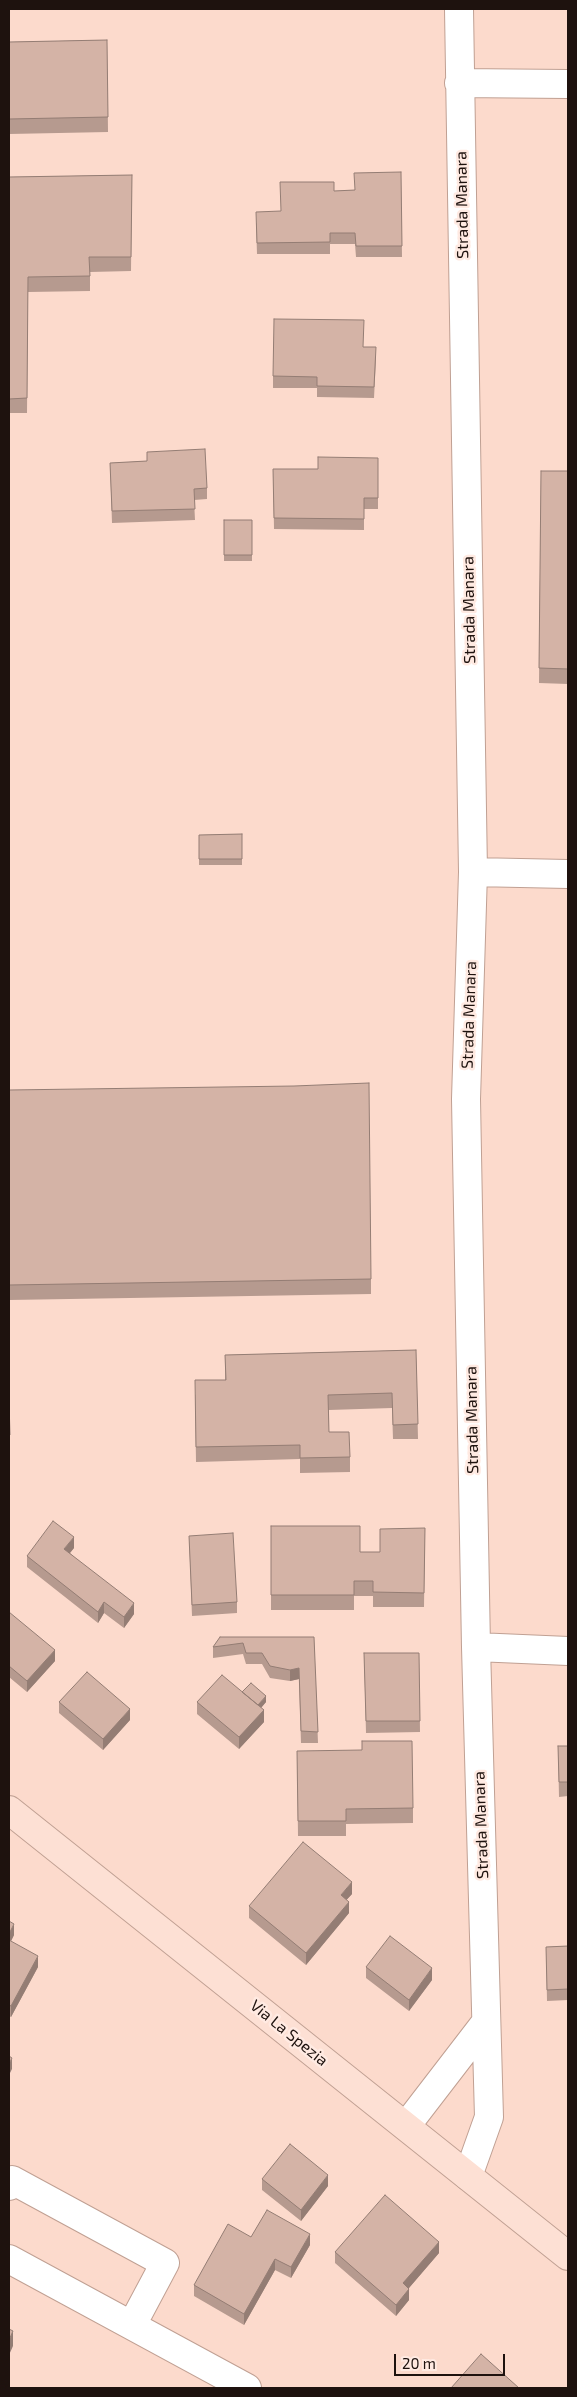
<!DOCTYPE html>
<style>
body{margin:0}
#map{position:relative;width:577px;height:2397px;overflow:hidden;background:#fcdacc;font-family:"Exo 2",sans-serif}
canvas{display:block}
.frame{position:absolute;inset:0;border:10px solid #1e120e;pointer-events:none}
.scale{position:absolute;left:394px;top:2354px;width:111px;height:22px;box-sizing:border-box;border:2px solid #1e120e;border-top:0;padding-left:6px;font-size:15px;line-height:18px;white-space:nowrap;color:#1e120e;-webkit-text-stroke:4px #ffeae2;paint-order:stroke}
</style>
<div id="map">
<canvas width="577" height="2397"></canvas>
<div class="frame"></div>
<div class="scale">20 m</div>
</div>
<script>
const c = document.querySelector('canvas').getContext('2d');
c.lineJoin = 'round';
const shape = rows => new Path2D(rows.map(r => 'M' + r).join(''));
function strokePath(path, color, width, dash) { c.strokeStyle = color; c.lineWidth = width; c.lineCap = dash ? 'butt' : 'round'; c.setLineDash(dash || []); c.stroke(path); }
function paint(path, color) { c.fillStyle = color; c.fill(path, 'evenodd'); }
function label(font, color, halo, rows, align = 'center') {
  c.font = font + ' "Exo 2",sans-serif'; c.lineWidth = 5; c.setLineDash([]); c.textBaseline = 'middle'; c.strokeStyle = halo; c.fillStyle = color; for (const [text, x, y, turn = 0] of rows) {
    c.save(); c.translate(x, y); c.rotate((+turn || 0) * Math.PI / 180); c.textAlign = isNaN(turn) ? turn : align; if (halo) c.strokeText(text, 0, 0); c.fillText(text, 0, 0); c.restore();
  }
}
const street = shape([
 [459,9,473,872,466,1099,476,1647,489,2117,468,2176],
 [459,83,568,84],
 [473,872,568,874],
 [476,1647,568,1651],
 [406,2126,486,2022],
 [9,2186,12,2180,165,2263,132,2325],
 [9,2259,247,2388]
]);
const secondary = shape([
 [9,1810,568,2256]
]);
strokePath(street, '#c0a093', 30);
strokePath(secondary, '#c0a093', 30);
strokePath(street, '#fff', 28);
strokePath(secondary, '#fde0d4', 28);
paint(shape([
 [107,40,108,132,9,134,9,42],
 [401,172,402,257,356,257,355,244,330,244,330,254,257,254,256,223,334,191,354,190],
 [132,175,131,271,90,272,90,291,28,292,27,413,9,413,9,177],
 [363,347,376,358,374,398,317,397,317,388,273,388,273,376],
 [147,452,207,488,207,499,194,500,195,520,112,523,110,463,147,461],
 [378,458,378,509,364,509,364,530,274,529,273,469,318,469],
 [541,471,568,471,568,684,539,683],
 [224,520,252,520,252,561,224,561],
 [242,834,242,865,199,865,199,835],
 [9,1090,371,1279,371,1294,9,1300],
 [416,1350,418,1439,393,1439,392,1408,329,1410,329,1432,350,1457,350,1472,300,1473,300,1459,196,1462,195,1395,225,1380,225,1355],
 [9,1402,10,1435,10,1450,9,1450],
 [271,1526,360,1552,380,1552,425,1528,424,1607,373,1607,373,1596,354,1596,354,1610,271,1610],
 [189,1536,237,1602,237,1613,192,1616],
 [74,1548,70,1553,134,1614,124,1628,104,1613,98,1623,27,1567,27,1556],
 [9,1612,55,1661,27,1692,9,1677],
 [220,1637,314,1637,318,1743,301,1743,299,1679,290,1681,270,1678,262,1664,246,1664,243,1654,213,1658,213,1647],
 [364,1653,419,1653,420,1732,366,1733],
 [242,1692,266,1702,261,1708,264,1722,239,1749,197,1714,197,1702],
 [59,1702,130,1720,103,1750,59,1713],
 [558,1746,568,1746,568,1796,559,1797],
 [297,1751,413,1808,413,1823,346,1824,346,1836,298,1836],
 [352,1894,346,1900,349,1913,306,1965,249,1918,249,1906],
 [9,1921,14,1935,11,1941,38,1967,11,2017,9,2016],
 [568,1946,568,2000,547,2001,546,1947],
 [366,1967,432,1980,409,2011,366,1978],
 [262,2179,328,2186,301,2221,262,2190],
 [251,2237,310,2245,291,2278,275,2270,244,2325,194,2296,194,2285],
 [335,2252,439,2253,408,2289,409,2300,396,2316,335,2263]
]), '#b69a8f');
paint(shape([
 [74,1537,74,1548,64,1560,64,1549],
 [104,1602,104,1613,98,1623,98,1612],
 [134,1603,134,1614,124,1628,124,1617],
 [55,1650,55,1661,27,1692,27,1681],
 [299,1668,299,1679,290,1681,290,1670],
 [266,1696,266,1702,255,1715,255,1709],
 [130,1709,130,1720,103,1750,103,1739],
 [264,1710,264,1722,239,1749,239,1737],
 [352,1882,352,1894,341,1906,341,1895],
 [349,1902,349,1913,306,1965,306,1953],
 [14,1924,14,1935,9,1945,9,1934],
 [38,1956,38,1967,11,2017,11,2006],
 [432,1968,432,1980,409,2011,409,2000],
 [12,2058,12,2069,9,2075,9,2064],
 [328,2175,328,2186,301,2221,301,2210],
 [310,2234,310,2245,291,2278,291,2267],
 [439,2242,439,2253,403,2295,403,2283],
 [275,2259,275,2270,244,2325,244,2314],
 [409,2289,409,2300,396,2316,396,2305],
 [13,2331,13,2346,9,2355,9,2340]
]), '#947d74');
const building = shape([
 [107,40,108,117,9,119,9,42,107,40],
 [401,172,402,246,356,246,355,233,330,233,330,242,257,243,256,212,281,211,280,182,334,182,334,191,355,190,354,173,401,172],
 [132,175,131,257,89,257,90,276,28,277,27,398,9,399,9,177,132,175],
 [274,319,364,320,363,347,376,347,374,387,317,386,317,377,273,376,274,319],
 [205,449,207,488,194,489,195,509,112,511,110,463,147,461,147,452,205,449],
 [318,457,378,458,378,498,364,498,364,519,274,518,273,469,318,469,318,457],
 [541,471,568,471,568,669,539,668,541,471],
 [224,520,252,520,252,555,224,555,224,520],
 [242,834,242,859,199,859,199,835,242,834],
 [369,1083,371,1279,9,1285,9,1090,294,1086,369,1083],
 [416,1350,418,1424,393,1425,392,1393,328,1395,329,1432,349,1432,350,1457,300,1458,300,1445,196,1447,195,1380,226,1380,225,1355,416,1350],
 [9,1402,10,1435,9,1435,9,1402],
 [53,1521,74,1537,64,1549,134,1603,124,1617,104,1602,98,1612,27,1556,53,1521],
 [271,1526,360,1526,360,1552,380,1552,380,1529,425,1528,424,1593,373,1592,373,1581,354,1581,354,1595,271,1595,271,1526],
 [233,1533,237,1602,192,1605,189,1536,233,1533],
 [9,1612,55,1650,27,1681,9,1666,9,1612],
 [220,1637,314,1637,318,1732,301,1731,299,1668,290,1670,270,1666,262,1653,246,1653,243,1643,213,1647,220,1637],
 [364,1653,419,1653,420,1721,366,1721,364,1653],
 [87,1672,130,1709,103,1739,59,1702,87,1672],
 [222,1675,264,1710,239,1737,197,1702,222,1675],
 [251,1683,266,1696,258,1705,242,1692,251,1683],
 [362,1741,412,1741,413,1808,346,1809,346,1821,298,1821,297,1751,362,1750,362,1741],
 [558,1746,568,1746,568,1782,559,1782,558,1746],
 [303,1842,352,1882,341,1895,349,1902,306,1953,249,1906,303,1842],
 [9,1921,14,1924,9,1934,9,1921],
 [390,1936,432,1968,409,2000,366,1967,390,1936],
 [9,1940,38,1956,11,2006,9,2005,9,1940],
 [568,1946,568,1989,547,1990,546,1947,568,1946],
 [9,2056,12,2058,9,2064,9,2056],
 [290,2144,328,2175,301,2210,262,2179,290,2144],
 [385,2195,439,2242,403,2283,409,2289,396,2305,335,2252,385,2195],
 [267,2210,310,2234,291,2267,275,2259,244,2314,194,2285,228,2224,251,2237,267,2210],
 [9,2329,13,2331,9,2340,9,2329],
 [481,2354,519,2388,451,2388,481,2354]
]);
paint(building, '#d4b3a6');
strokePath(building, '#947d74', 1);
label('16px', '#1e120e', '#ffeae2', [
 ["Strada Manara",462,205,-91],
 ["Strada Manara",469,610,-91],
 ["Strada Manara",469,1015,-88],
 ["Strada Manara",472,1420,-91],
 ["Strada Manara",481,1825,-92],
 ["Via La Spezia",289,2033,39]
]);
</script>
